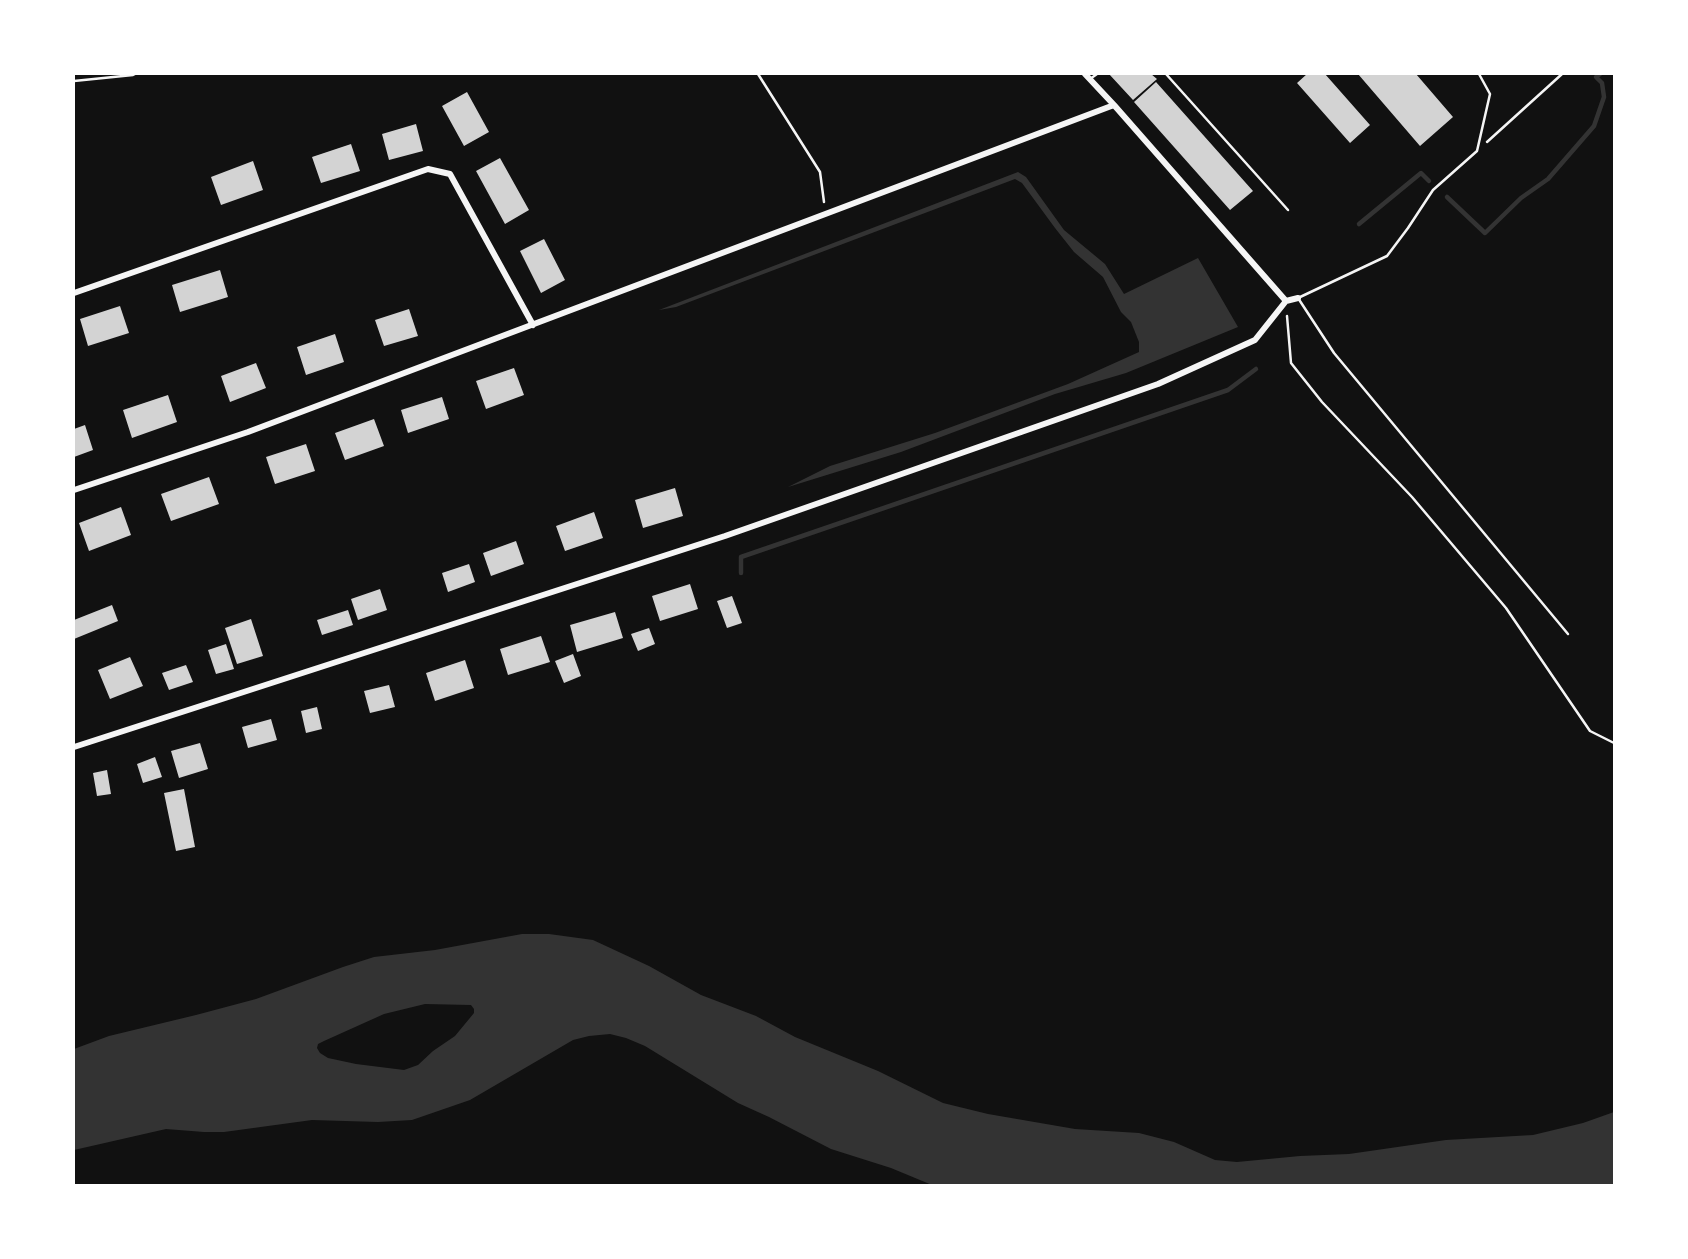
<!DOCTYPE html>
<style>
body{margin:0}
#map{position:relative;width:1688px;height:1259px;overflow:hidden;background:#111;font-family:Arial,sans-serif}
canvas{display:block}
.frame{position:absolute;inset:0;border:75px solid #fff;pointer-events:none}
</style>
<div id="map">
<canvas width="1688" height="1259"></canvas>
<div class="frame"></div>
</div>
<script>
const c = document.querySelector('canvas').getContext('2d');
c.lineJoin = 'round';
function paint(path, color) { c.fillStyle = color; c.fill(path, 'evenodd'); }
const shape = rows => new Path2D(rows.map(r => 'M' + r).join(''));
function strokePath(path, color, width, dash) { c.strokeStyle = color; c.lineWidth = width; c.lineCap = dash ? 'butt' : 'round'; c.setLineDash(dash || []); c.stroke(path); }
paint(shape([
 [1018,172,1026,177,1064,230,1105,264,1124,294,1198,258,1238,327,1126,373,1055,394,901,452,788,487,830,466,935,433,1068,384,1139,352,1139,342,1131,322,1121,312,1103,277,1074,252,1055,228,1022,183,1015,179,676,307,659,310],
 [522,934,549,934,593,940,649,966,701,995,756,1016,795,1037,878,1071,943,1103,988,1114,1075,1129,1139,1133,1174,1142,1215,1160,1237,1162,1300,1156,1349,1154,1446,1140,1533,1135,1583,1123,1614,1112,1614,1185,932,1185,891,1168,831,1149,769,1117,738,1103,645,1046,626,1038,610,1034,589,1036,573,1040,470,1100,412,1120,378,1122,312,1120,224,1132,204,1132,166,1129,74,1150,74,1049,109,1036,196,1015,256,999,343,967,374,957,435,950],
 [425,1004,471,1005,474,1009,474,1013,455,1036,433,1051,418,1065,404,1070,356,1064,328,1058,320,1053,317,1048,318,1044,324,1041,384,1014]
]), '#333');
strokePath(shape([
 [1447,197,1485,233,1521,198,1548,179,1594,126,1604,97,1602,83,1596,77,1600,74],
 [1359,224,1421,173,1429,181],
 [741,573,741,557,1228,390,1256,369]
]), '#333', 4.5);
paint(shape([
 [1109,74,1151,74,1157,79,1133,100],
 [1307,74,1325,74,1370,125,1350,143,1297,83],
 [1358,74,1416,74,1453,117,1420,146],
 [1156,82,1253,191,1230,210,1134,102],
 [467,92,489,132,464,146,442,106],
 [416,124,423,151,389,160,382,134],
 [351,144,360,171,321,183,312,157],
 [500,158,529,210,505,224,476,171],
 [253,161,263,190,221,205,211,177],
 [544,239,565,280,541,293,520,251],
 [220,270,228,297,180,312,172,285],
 [120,306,129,333,88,346,80,319],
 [409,309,418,336,384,346,375,320],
 [335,334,344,362,306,375,297,347],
 [256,363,266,388,230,402,221,376],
 [514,368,524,395,486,409,476,381],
 [168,395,177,422,132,438,123,410],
 [442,397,449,419,408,433,401,410],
 [374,419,384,446,345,460,335,433],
 [85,425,93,450,74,457,74,429],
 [306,444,315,471,275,484,266,457],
 [209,477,219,504,171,521,161,494],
 [675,488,683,516,643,528,635,500],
 [121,507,131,535,89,551,79,523],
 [594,512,603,538,565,551,556,526],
 [516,541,524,564,491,576,483,553],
 [469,564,475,582,448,592,442,573],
 [690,584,698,609,660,621,652,596],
 [380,589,387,610,358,620,351,599],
 [732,596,742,623,727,628,717,601],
 [112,605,118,621,74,639,74,620],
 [348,610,353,625,322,635,317,620],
 [615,612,623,638,577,652,570,625],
 [251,619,263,656,237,664,225,628],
 [649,628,655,644,638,651,631,634],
 [541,636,550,662,508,675,500,649],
 [226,644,234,669,216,674,208,650],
 [573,654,581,676,564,683,555,661],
 [130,657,143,686,110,699,98,670],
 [465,660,474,688,435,701,426,673],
 [186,665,193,682,169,690,162,673],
 [389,685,395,707,370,713,364,691],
 [317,707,322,729,306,733,301,711],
 [271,719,277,740,248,748,242,727],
 [200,743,208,769,179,778,171,751],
 [155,757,162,777,143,783,137,764],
 [107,770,111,794,97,796,93,773],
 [184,789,195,847,176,851,164,793]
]), '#d3d3d3');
strokePath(shape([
 [758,74,820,172,824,202],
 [74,81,133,75,135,74],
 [1487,142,1562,74],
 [1287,316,1291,363,1322,402,1412,497,1506,608,1590,731,1614,743]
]), '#f5f5f5', 2.5);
strokePath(shape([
 [1166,74,1288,210],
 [1479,74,1490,94,1477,151,1433,190,1408,228,1387,256,1298,298,1334,353,1568,634],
 [1090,79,1097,74]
]), '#f5f5f5', 2.5);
strokePath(shape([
 [1085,74,1114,105,1286,301,1298,298],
 [74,293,428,169,450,174,533,325],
 [74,490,248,432,1114,105],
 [74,747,725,536,1158,384,1255,340,1286,301]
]), '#f5f5f5', 6);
</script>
